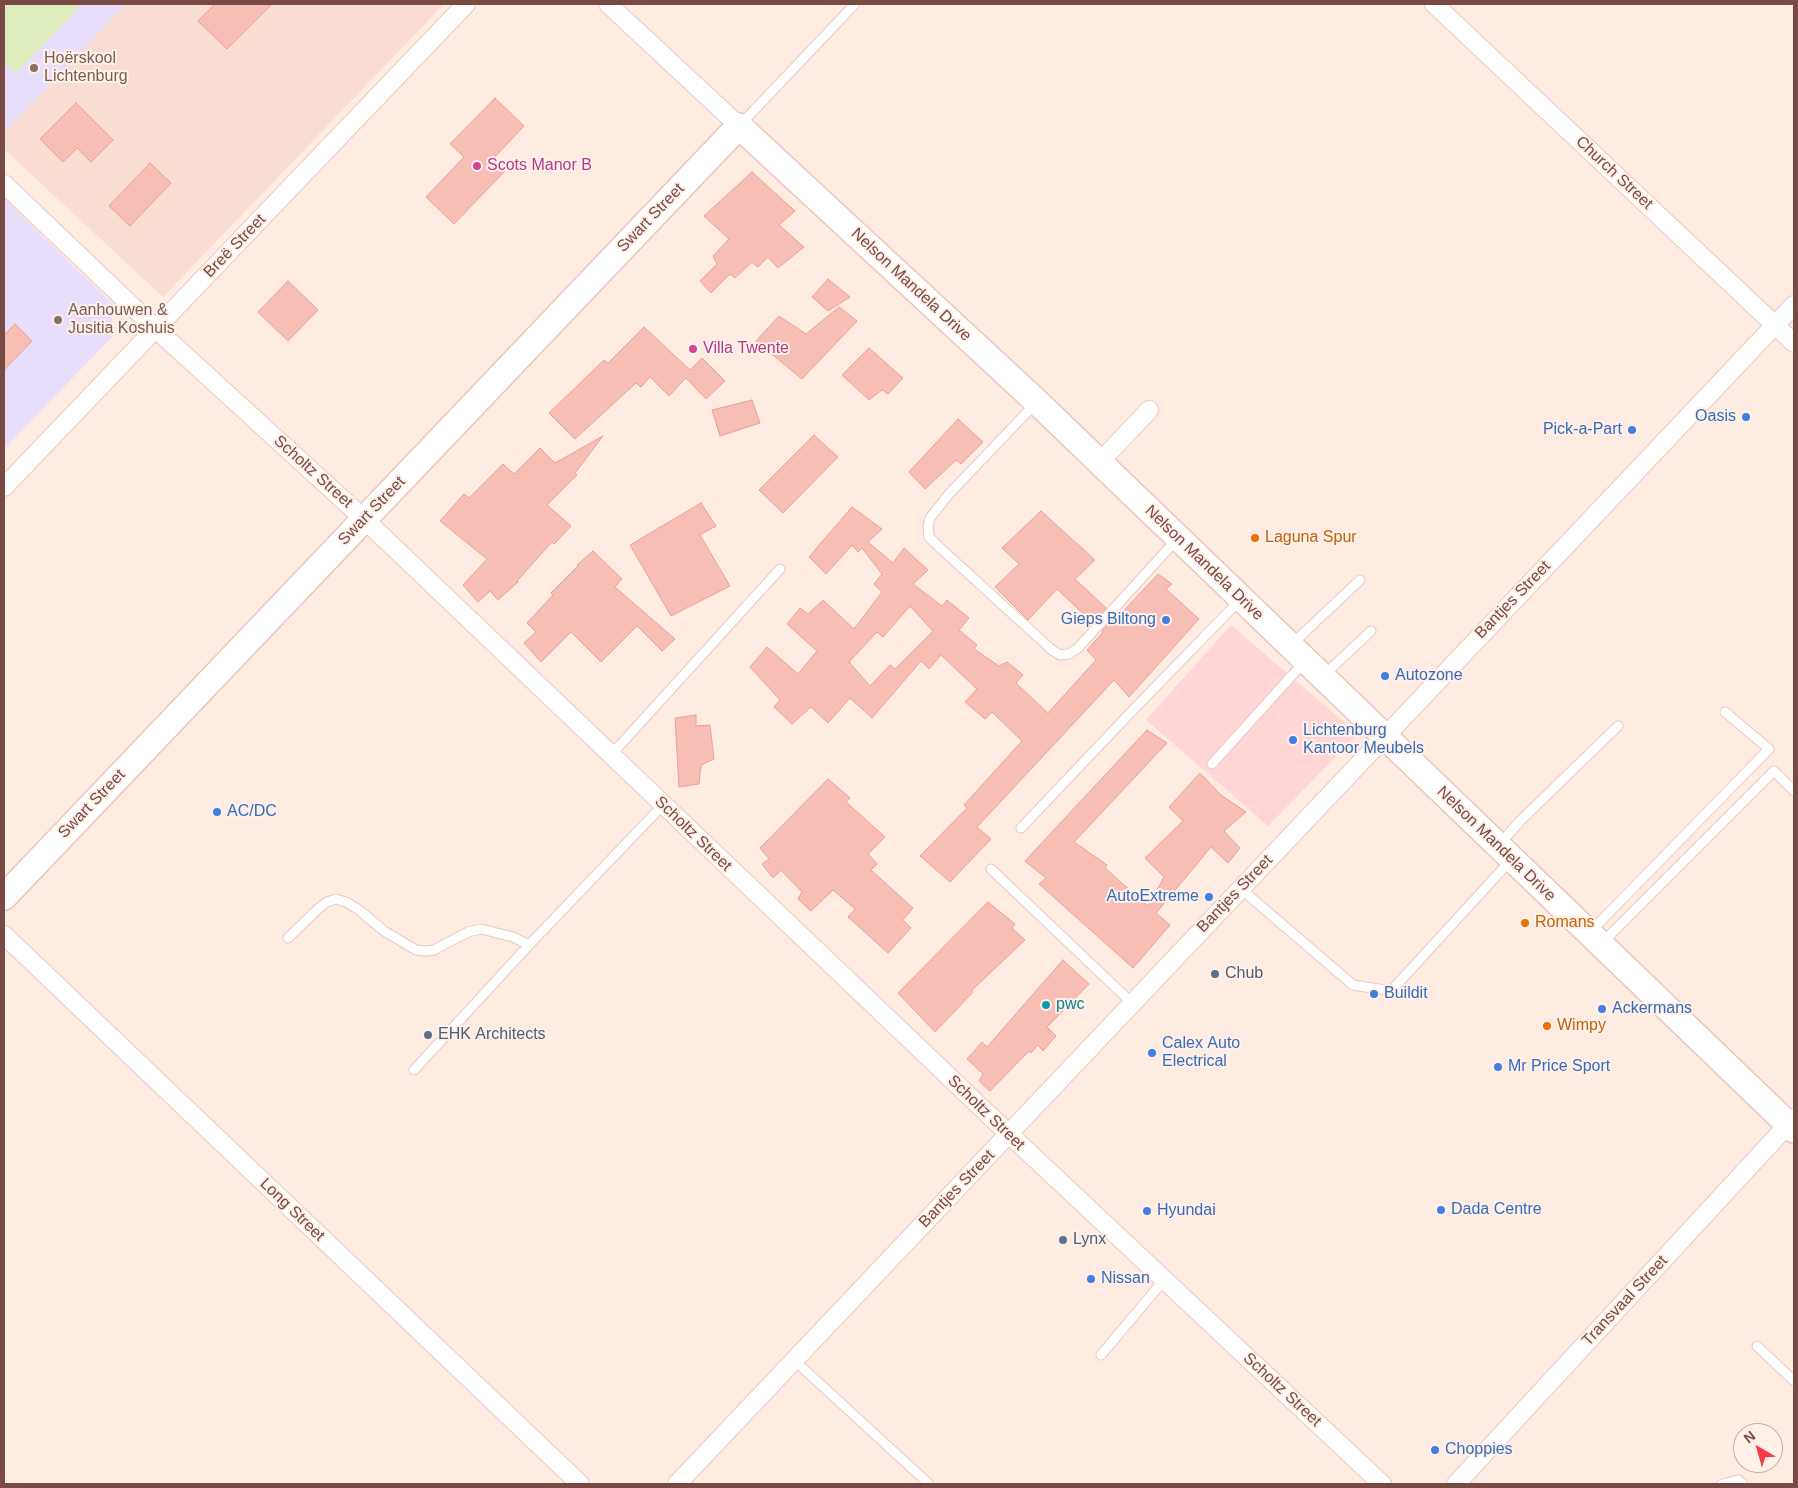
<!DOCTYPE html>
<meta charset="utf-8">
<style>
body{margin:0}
#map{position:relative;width:1798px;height:1488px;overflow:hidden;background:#feebe1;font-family:Arial,sans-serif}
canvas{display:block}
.frame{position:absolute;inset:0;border:5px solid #784945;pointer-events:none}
.north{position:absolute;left:1733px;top:1423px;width:50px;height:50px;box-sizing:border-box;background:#fff1ea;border:1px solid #c9aea8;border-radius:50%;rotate:322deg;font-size:14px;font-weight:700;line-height:20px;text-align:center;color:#784945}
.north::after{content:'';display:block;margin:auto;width:18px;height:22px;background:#f53a44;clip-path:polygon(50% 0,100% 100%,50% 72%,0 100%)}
</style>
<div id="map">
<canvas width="1798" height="1488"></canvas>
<div class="frame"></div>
<div class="north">N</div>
</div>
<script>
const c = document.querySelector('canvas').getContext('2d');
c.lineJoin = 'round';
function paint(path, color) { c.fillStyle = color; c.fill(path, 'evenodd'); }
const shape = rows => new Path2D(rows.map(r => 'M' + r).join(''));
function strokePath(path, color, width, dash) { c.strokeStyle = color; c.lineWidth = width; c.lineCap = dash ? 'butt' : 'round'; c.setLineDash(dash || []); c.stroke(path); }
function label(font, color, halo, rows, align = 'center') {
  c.font = font + ' Arial,sans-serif'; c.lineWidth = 4; c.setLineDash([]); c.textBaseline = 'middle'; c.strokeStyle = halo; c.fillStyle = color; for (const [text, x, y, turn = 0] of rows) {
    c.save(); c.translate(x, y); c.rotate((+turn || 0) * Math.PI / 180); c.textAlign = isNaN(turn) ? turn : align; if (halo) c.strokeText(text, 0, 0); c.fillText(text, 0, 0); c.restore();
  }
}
paint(shape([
 [126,4,444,4,163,297,4,149,4,133]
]), '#f9ddd2');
paint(shape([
 [1231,625,1358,734,1268,826,1146,720]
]), '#ffd6d5');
paint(shape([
 [4,4,126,4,4,133],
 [4,199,112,303,112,337,4,449]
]), '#e8defb');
paint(shape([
 [4,4,82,4,16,73,4,62]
]), '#deedbe');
const building = shape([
 [215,4,272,4,227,49,198,21,215,4],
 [495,98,524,126,493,159,505,171,454,224,426,197,464,157,450,144,495,98],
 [76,103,113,140,91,162,77,148,63,162,40,139,76,103],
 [150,163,171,183,130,226,109,206,150,163],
 [752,172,795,211,779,225,804,247,778,268,768,257,758,267,752,262,735,278,730,274,711,293,700,281,717,264,713,256,729,239,704,216,752,172],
 [828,279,850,297,828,311,812,297,828,279],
 [288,281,318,310,288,341,258,312,288,281],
 [839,307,857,321,802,379,756,341,779,316,806,334,839,307],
 [15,324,32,341,4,370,4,335,15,324],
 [644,327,690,370,702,358,725,381,706,399,686,378,669,396,650,377,641,387,636,383,575,439,549,413,604,360,608,363,644,327],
 [869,348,903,378,888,394,882,390,869,400,842,375,869,348],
 [752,400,760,423,720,436,712,410,752,400],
 [958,419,983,442,961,464,956,460,925,489,909,472,958,419],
 [814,435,838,457,783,513,759,490,814,435],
 [603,436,575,473,577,475,547,505,571,526,554,544,552,542,517,581,518,582,498,600,490,591,478,602,463,585,487,559,440,521,464,494,469,498,503,464,514,474,540,448,555,463,603,436],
 [701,503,716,526,700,535,730,586,671,616,630,545,701,503],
 [852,507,882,529,868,542,893,563,904,548,928,570,913,584,942,606,947,600,969,618,959,630,977,645,974,649,999,666,1007,662,1023,675,1016,683,1048,713,1096,660,1087,650,1103,632,1102,631,1115,616,1117,618,1158,574,1172,584,1166,589,1199,619,1129,697,1114,680,977,827,991,839,950,882,920,856,967,808,964,805,1022,741,992,712,985,719,965,702,977,689,941,655,929,669,921,661,872,718,850,698,828,723,811,707,792,724,774,707,780,700,750,667,767,647,798,674,817,651,787,624,800,608,808,614,823,600,854,629,882,592,874,584,882,574,862,548,858,552,852,545,826,574,809,557,852,507],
 [910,606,933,631,895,669,890,665,870,686,849,662,877,632,883,637,910,606],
 [1041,511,1095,560,1075,579,1106,608,1093,623,1057,589,1028,620,995,587,1019,564,1002,548,1041,511],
 [593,551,622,579,615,587,675,639,662,651,637,626,601,662,571,632,541,662,524,643,536,632,527,623,553,595,551,593,578,566,577,565,593,551],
 [696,715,696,726,710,725,714,759,701,765,699,784,679,787,675,718,696,715],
 [1147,730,1167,743,1074,842,1107,865,1105,868,1148,906,1164,877,1145,858,1183,821,1169,807,1200,773,1221,795,1246,812,1224,831,1240,848,1228,863,1211,847,1156,913,1170,925,1133,968,1039,884,1046,878,1025,861,1147,730],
 [828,779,850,798,846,802,885,837,868,854,877,864,871,870,913,908,903,920,911,928,888,953,848,917,855,909,833,890,811,911,798,899,802,892,781,870,773,878,762,864,769,859,760,848,828,779],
 [988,902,1015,924,1012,928,1025,940,971,991,973,992,935,1032,898,993,988,902],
 [1063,960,1089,984,1047,1027,1056,1036,1043,1051,1038,1045,1031,1053,1029,1051,990,1091,979,1081,983,1074,967,1059,982,1042,987,1047,1063,960]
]);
paint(building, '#f7beb6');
strokePath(building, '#eb9e95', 1);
const service = shape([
 [740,125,855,4],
 [1035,404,949,494,930,518,928,526,929,537,938,546,1052,650,1060,655,1069,654,1078,648,1178,538],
 [1292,644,1360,580],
 [1324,675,1371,631],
 [611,755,780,569],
 [1212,764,1305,661],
 [1021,828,1134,709,1241,599],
 [1500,844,1520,821,1618,726],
 [991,869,1132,1003],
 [1241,889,1353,985,1391,991,1511,860],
 [1591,931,1769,749,1725,712],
 [288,938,318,909,327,902,336,899,346,902,359,910,384,931,416,950,425,951,434,950,468,932,481,929,513,937,529,945],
 [1601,944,1774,771,1794,791],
 [414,1070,529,945,663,805],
 [1757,1346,1794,1381],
 [1101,1355,1164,1280],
 [794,1360,929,1484],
 [1722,1484,1738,1480,1743,1484]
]);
const minor = shape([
 [608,4,739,126],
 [1434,4,1794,343],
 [4,184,156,329,364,519,1009,1134,1382,1484],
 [1100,462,1149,410],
 [4,487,466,4],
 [4,935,580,1484],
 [677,1484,1794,305],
 [1456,1484,1794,1118]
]);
const secondary = shape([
 [4,897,739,126,1037,402,1794,1130]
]);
strokePath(service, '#e9c9c1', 11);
strokePath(minor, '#e9c9c1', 20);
strokePath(secondary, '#ebc4bb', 28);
strokePath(service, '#fff', 9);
strokePath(minor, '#fff', 18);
strokePath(secondary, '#fff', 25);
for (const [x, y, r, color] of [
 [34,68,5,"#8d6e63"],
 [477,166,5,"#d1479c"],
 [58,320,5,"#8d6e63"],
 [693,349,5,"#d1479c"],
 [1746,417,5,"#3f7fe0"],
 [1632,430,5,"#3f7fe0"],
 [1255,538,5,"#e8710a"],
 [1166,620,5,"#3f7fe0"],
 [1385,676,5,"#3f7fe0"],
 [1293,740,5,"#3f7fe0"],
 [217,812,5,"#3f7fe0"],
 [1209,897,5,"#3f7fe0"],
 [1525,923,5,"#e8710a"],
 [1215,974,5,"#5c6f8a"],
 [1374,994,5,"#3f7fe0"],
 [1046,1005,5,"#0f9aa8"],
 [1602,1009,5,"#3f7fe0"],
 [1547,1026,5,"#e8710a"],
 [428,1035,5,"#5c6f8a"],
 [1152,1053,5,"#3f7fe0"],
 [1498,1067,5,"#3f7fe0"],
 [1441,1210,5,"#3f7fe0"],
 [1147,1211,5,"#3f7fe0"],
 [1063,1240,5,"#5c6f8a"],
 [1091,1279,5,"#3f7fe0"],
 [1435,1450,5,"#3f7fe0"]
]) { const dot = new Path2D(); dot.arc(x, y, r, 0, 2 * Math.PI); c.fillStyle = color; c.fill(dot); strokePath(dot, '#fff1ea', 2); }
label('16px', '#785e54', '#fff1ea', [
 ["Hoërskool",44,59],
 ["Lichtenburg",44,77],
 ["Aanhouwen &",68,311],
 ["Jusitia Koshuis",68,329]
], 'left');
label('16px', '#b23c85', '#fff1ea', [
 ["Scots Manor B",487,166],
 ["Villa Twente",703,349]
], 'left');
label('16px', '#784945', '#fff1ea', [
 ["Church Street",1614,173,43],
 ["Swart Street",651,218,-46],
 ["Breë Street",235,246,-46],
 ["Nelson Mandela Drive",911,285,43],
 ["Scholtz Street",313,472,42],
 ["Swart Street",372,511,-46],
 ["Nelson Mandela Drive",1204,563,44],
 ["Bantjes Street",1513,600,-46],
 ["Swart Street",92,804,-46],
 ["Scholtz Street",693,834,44],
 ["Nelson Mandela Drive",1496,844,44],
 ["Bantjes Street",1235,894,-46],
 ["Scholtz Street",986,1113,44],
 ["Bantjes Street",957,1189,-46],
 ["Long Street",292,1210,44],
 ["Transvaal Street",1625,1301,-47],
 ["Scholtz Street",1282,1390,43]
]);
label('16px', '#366cbe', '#fff1ea', [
 ["Oasis",1736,417,"right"],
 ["Pick-a-Part",1622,430,"right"],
 ["Gieps Biltong",1156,620,"right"],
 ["Autozone",1395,676],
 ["Lichtenburg",1303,731],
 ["Kantoor Meubels",1303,749],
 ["AC/DC",227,812],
 ["AutoExtreme",1199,897,"right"],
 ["Buildit",1384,994],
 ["Ackermans",1612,1009],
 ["Calex Auto",1162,1044],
 ["Electrical",1162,1062],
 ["Mr Price Sport",1508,1067],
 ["Dada Centre",1451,1210],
 ["Hyundai",1157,1211],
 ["Nissan",1101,1279],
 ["Choppies",1445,1450]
], 'left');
label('16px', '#c56008', '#fff1ea', [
 ["Laguna Spur",1265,538],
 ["Romans",1535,923],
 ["Wimpy",1557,1026]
], 'left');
label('16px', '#4e5e75', '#fff1ea', [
 ["Chub",1225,974],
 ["EHK Architects",438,1035],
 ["Lynx",1073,1240]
], 'left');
label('16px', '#0d838f', '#fff1ea', [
 ["pwc",1056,1005]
], 'left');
</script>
